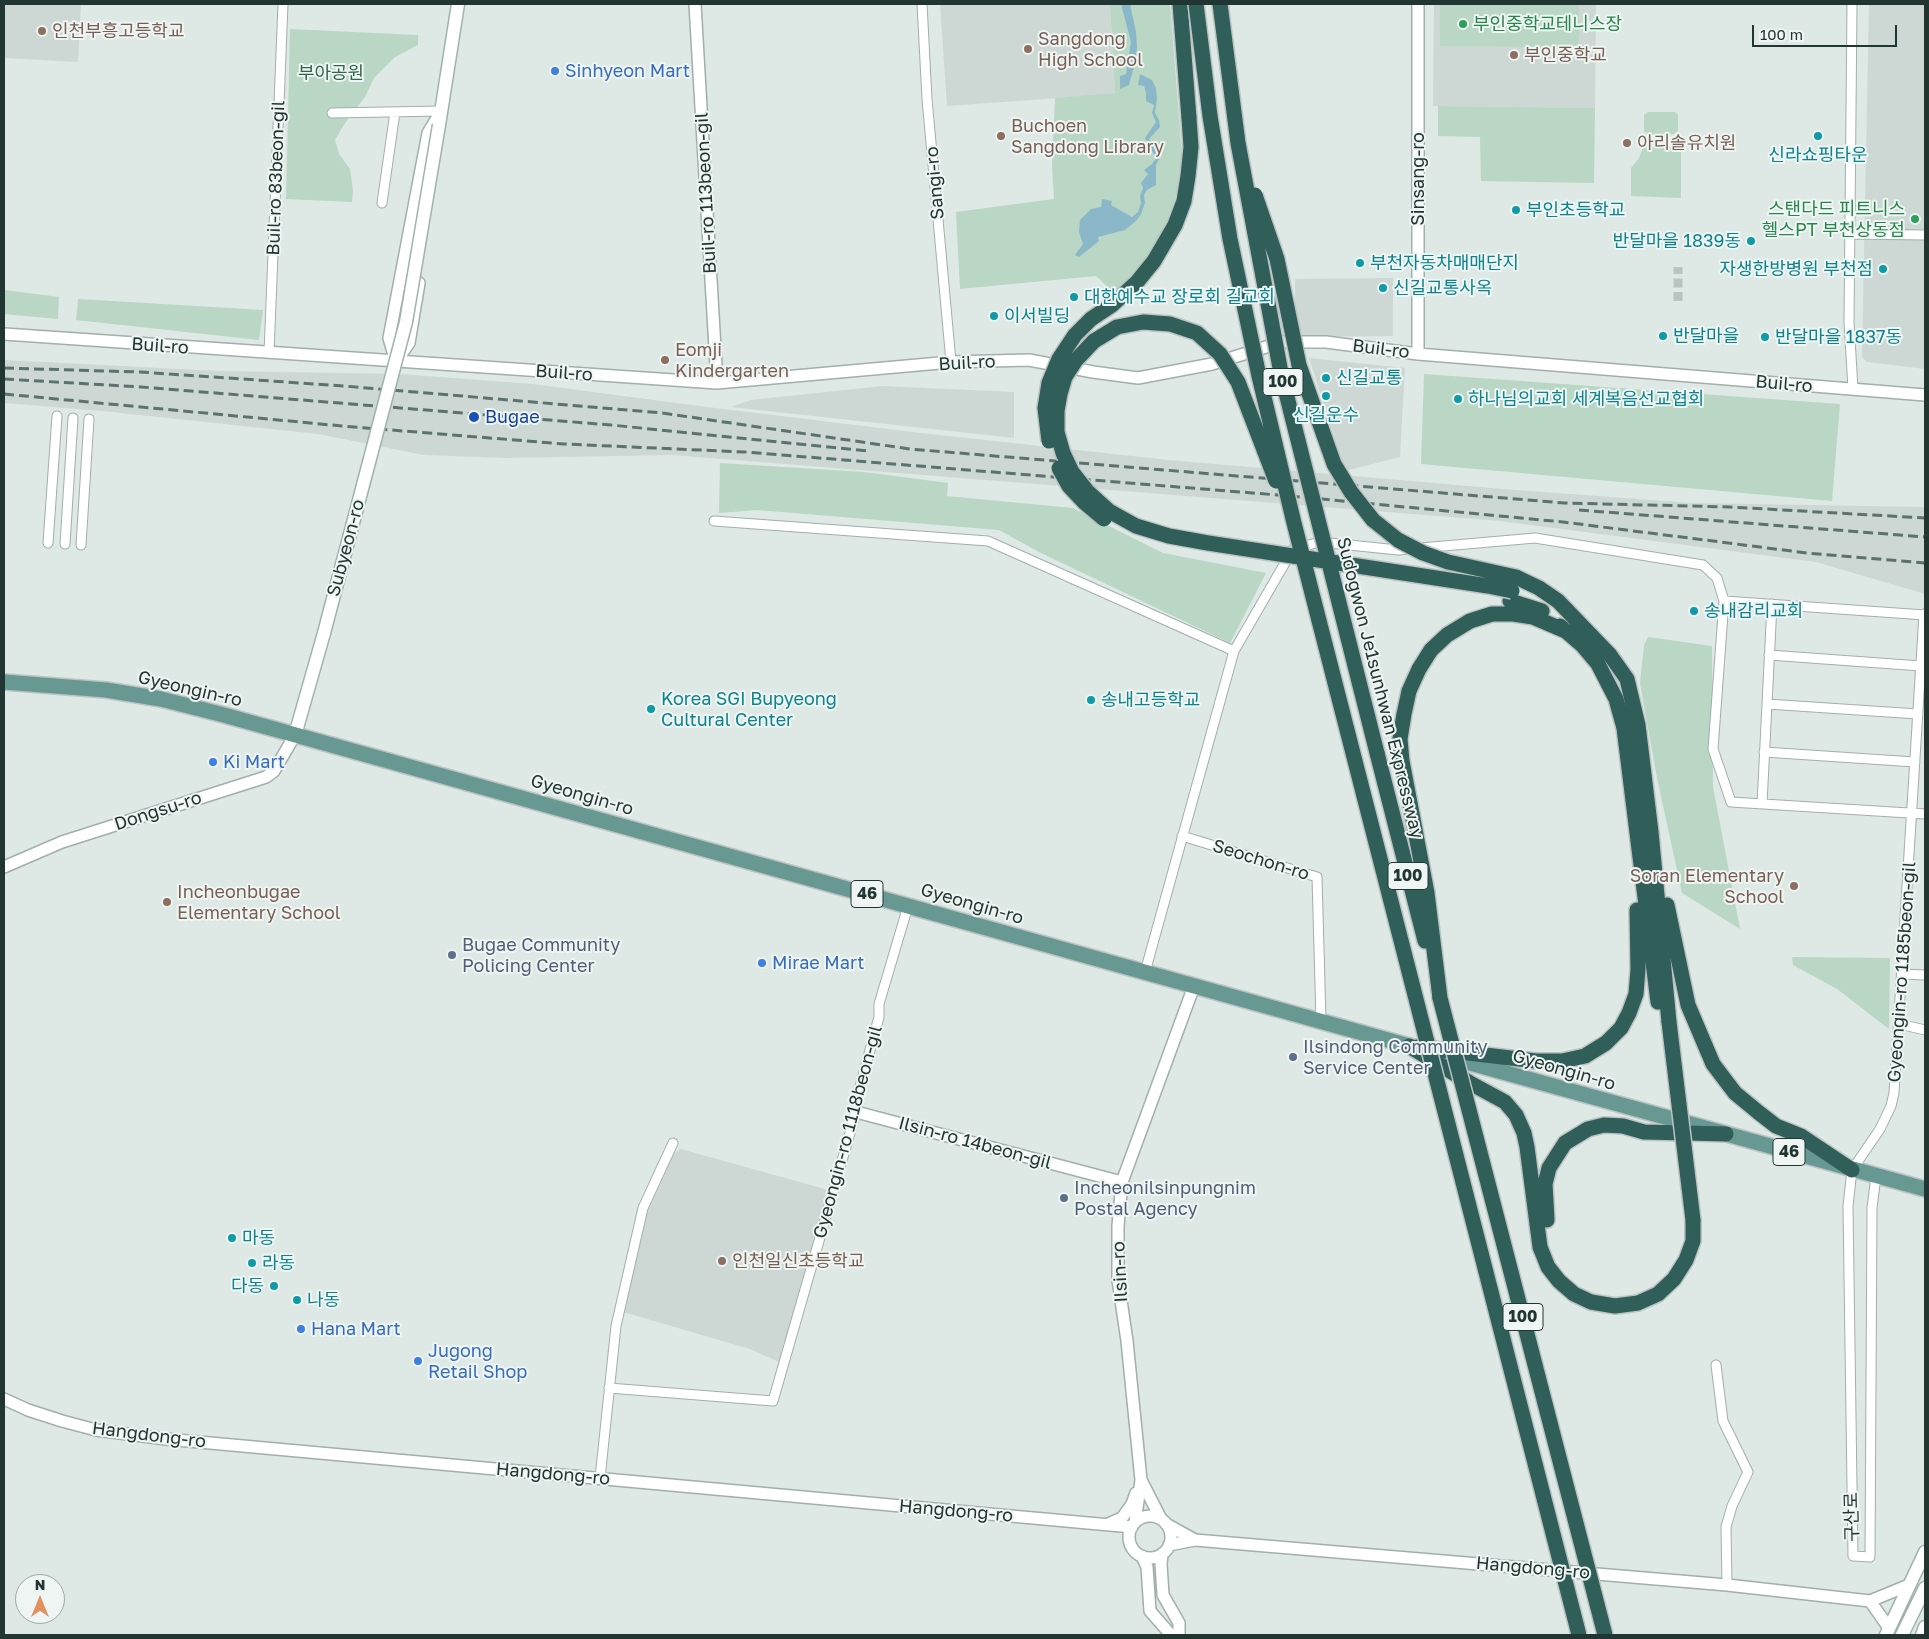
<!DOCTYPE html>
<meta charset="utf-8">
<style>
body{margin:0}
#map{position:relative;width:1929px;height:1639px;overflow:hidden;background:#dee8e5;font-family:"Golos Text",sans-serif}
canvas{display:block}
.frame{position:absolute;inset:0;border:5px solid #213633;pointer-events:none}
.north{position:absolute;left:15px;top:1574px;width:50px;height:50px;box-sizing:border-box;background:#eef5f2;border:1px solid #9ca9a6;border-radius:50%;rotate:0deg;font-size:14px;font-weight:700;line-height:20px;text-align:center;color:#213633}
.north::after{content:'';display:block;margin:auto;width:18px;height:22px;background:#e39061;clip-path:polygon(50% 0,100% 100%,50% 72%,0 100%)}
.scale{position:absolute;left:1752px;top:25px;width:145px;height:22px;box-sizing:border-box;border:2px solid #213633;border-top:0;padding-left:6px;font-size:15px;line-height:18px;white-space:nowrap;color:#213633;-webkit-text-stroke:4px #eef5f2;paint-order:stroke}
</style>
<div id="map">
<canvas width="1929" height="1639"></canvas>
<div class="frame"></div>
<div class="north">N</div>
<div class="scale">100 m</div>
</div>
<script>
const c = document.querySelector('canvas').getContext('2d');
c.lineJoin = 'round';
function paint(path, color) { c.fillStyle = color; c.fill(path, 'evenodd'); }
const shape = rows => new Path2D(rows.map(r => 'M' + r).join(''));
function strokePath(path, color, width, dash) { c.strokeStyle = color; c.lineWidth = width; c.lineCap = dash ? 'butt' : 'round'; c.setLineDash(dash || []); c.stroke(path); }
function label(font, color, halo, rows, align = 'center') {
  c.font = font + ' "Golos Text","Noto Sans KR",sans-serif'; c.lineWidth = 4; c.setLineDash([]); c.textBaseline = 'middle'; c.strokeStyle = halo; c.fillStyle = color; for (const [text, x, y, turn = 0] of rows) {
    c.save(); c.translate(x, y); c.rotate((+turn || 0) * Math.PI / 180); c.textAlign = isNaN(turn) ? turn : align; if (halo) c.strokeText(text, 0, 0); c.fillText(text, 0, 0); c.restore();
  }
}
paint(shape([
 [4,4,81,4,78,62,4,58],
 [940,4,1110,4,1115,94,947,106],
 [1434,4,1596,4,1595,108,1433,106],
 [1869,4,1925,4,1925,369,1867,362,1862,357],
 [1393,278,1393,336,1295,337,1295,279],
 [1309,358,1405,368,1400,457,1345,471],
 [4,360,219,371,400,374,533,384,699,406,921,433,1169,460,1503,489,1691,503,1925,507,1925,594,1816,562,1500,521,672,455,506,458,424,455,318,434,102,411,4,403],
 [883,386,1014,392,1014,438,731,407,751,400],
 [681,1149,825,1189,829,1192,779,1362,750,1349,623,1312,648,1210,673,1154]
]), '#cdd8d4');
paint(shape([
 [1110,4,1170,4,1182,154,1180,181,1172,209,1160,237,1149,258,1137,272,1115,294,1096,276,960,289,956,212,1054,199,1052,166,1055,98,1115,93],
 [1440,4,1579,4,1579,47,1440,46],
 [290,29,418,35,418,45,395,57,374,78,365,97,345,123,335,140,339,154,350,169,353,191,352,202,286,199],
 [1438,106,1595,108,1594,183,1481,181,1480,137,1438,136],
 [1648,112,1675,112,1678,115,1678,131,1674,134,1648,135,1644,131,1644,115],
 [1643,147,1681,147,1681,198,1631,196,1631,168,1639,158],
 [4,290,59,297,58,319,4,314],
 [78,299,263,310,259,340,76,320],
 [1424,374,1840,404,1832,501,1421,464],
 [720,463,864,472,948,483,947,496,1073,508,1163,553,1266,573,1230,643,1041,553,999,530,757,510,719,513],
 [1648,637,1712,646,1713,787,1740,929,1682,893,1657,778,1640,683,1644,645],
 [1792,957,1890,958,1889,1029,1837,989,1793,965]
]), '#b9d7c4');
paint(shape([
 [1121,4,1130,4,1136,32,1137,48,1135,63,1129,85,1120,89,1120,76,1126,74,1131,42],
 [1140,74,1152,80,1156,88,1157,98,1155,113,1159,120,1160,127,1149,139,1160,157,1156,165,1156,185,1147,190,1144,195,1145,203,1141,214,1137,220,1125,230,1098,237,1099,241,1079,257,1075,255,1083,244,1079,232,1080,220,1091,209,1101,207,1102,199,1112,201,1111,205,1132,217,1138,212,1141,203,1140,196,1143,188,1141,183,1148,174,1144,170,1152,164,1156,158,1145,138,1156,122,1152,113,1154,105,1146,101,1146,93,1144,86,1138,85]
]), '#8bb8c8');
strokePath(shape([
 [1678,301,1678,267]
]), '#b8c4c1', 9, [9, 4.5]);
const minor = shape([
 [922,4,927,99,951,362],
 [1852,4,1849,322,1853,389],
 [332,113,441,111],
 [382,203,395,112],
 [1849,234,1925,235],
 [269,353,283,4],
 [714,521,988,541,1234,651],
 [48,543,57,416],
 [65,544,73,418],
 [81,545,89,419],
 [1724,601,1925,615],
 [1769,655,1921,666],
 [1767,704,1918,714],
 [1764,752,1915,762],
 [1762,804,1772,604],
 [1182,836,1317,877,1321,1021],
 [1145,972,1234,651,1293,549,1320,542,1398,550,1535,538,1703,565,1717,578,1724,601,1713,749,1731,802,1925,814],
 [1902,974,1925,975],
 [1899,1024,1925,1030],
 [1876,1176,1872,1208,1870,1557,1853,1556,1848,1206,1852,1170,1880,1129,1891,1106,1894,1093,1924,614],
 [1716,1365,1723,1421,1748,1472,1732,1506,1726,1527,1727,1585],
 [609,1388,773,1401,856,1112,857,1098,879,1017,879,1004,908,906],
 [600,1478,616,1326,643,1208,673,1143]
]);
const tertiary = shape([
 [695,4,717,383],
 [4,334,717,383,951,362,1029,360,1093,372,1138,378,1212,364,1282,342,1326,342,1418,354,1925,395],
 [1418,354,1418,4],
 [397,360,409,343,419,283],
 [396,362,389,338,428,133,440,113],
 [4,867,62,842,266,777,274,771,295,735],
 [856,1112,1122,1182],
 [4,1399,28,1410,62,1421,96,1430,166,1439,1132,1527],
 [1141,1480,1161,1519],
 '1129 1537a21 21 0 1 1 42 0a21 21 0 1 1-42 0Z',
 [1135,1522,1141,1480,1127,1341,1118,1280,1118,1226,1122,1182,1194,986],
 [1108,1524,1122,1518,1132,1504,1136,1493],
 [1166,1524,1195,1540],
 [1169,1545,1195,1540,1727,1585,1870,1601,1909,1585],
 [1162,1554,1161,1564,1163,1595,1179,1623,1179,1635],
 [1142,1556,1147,1567,1150,1611,1171,1635],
 [1870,1601,1889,1628]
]);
const secondary = shape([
 [439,125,458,4],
 [295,735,324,633],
 [1886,1635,1925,1552],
 [1902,1635,1925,1588],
 [1922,1635,1925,1627]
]);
const primary = shape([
 [4,682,106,690,161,699,224,715,1420,1049],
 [1445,1056,1925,1189]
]);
const motorway = shape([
 [1180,4,1189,118],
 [1516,577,1539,588,1558,601,1610,655,1627,679,1638,725,1651,832,1669,1022],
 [1510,601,1542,611],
 [1560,626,1582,645,1598,664,1616,699,1624,728,1658,1002],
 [1377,753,1425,941],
 [1667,905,1688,1005,1713,1064,1735,1093,1758,1112,1776,1126,1801,1136,1852,1170],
 [1440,998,1427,893,1402,761,1400,739,1404,714,1409,691,1419,669,1431,650,1447,635,1470,621,1492,614,1513,614,1533,617,1568,632],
 [1409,1046,1470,1083,1505,1102,1516,1115,1524,1133,1527,1147,1540,1247,1548,1267,1559,1281,1574,1294,1591,1302,1615,1306,1638,1303,1658,1294,1674,1279,1686,1260,1693,1241,1693,1220],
 [1417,1047,1536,1061,1562,1061,1585,1056,1606,1043,1621,1028,1629,1013,1636,994,1638,969,1637,910],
 [1547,1220,1545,1184,1549,1168,1565,1143,1588,1129,1604,1125,1623,1126,1644,1132,1726,1134]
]);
strokePath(minor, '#a2afac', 11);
strokePath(tertiary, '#a2afac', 14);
strokePath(secondary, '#9fb3ad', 15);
strokePath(primary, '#bcc3c2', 18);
strokePath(motorway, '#bcc3c2', 18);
strokePath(minor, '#fff', 9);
strokePath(tertiary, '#fff', 11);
strokePath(secondary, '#fff', 12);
strokePath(primary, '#679992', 15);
strokePath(motorway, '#305f5a', 15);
strokePath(shape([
 [4,368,140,372,344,386,662,413,910,449,1564,503,1730,507,1925,518],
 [4,379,141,387,611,425,869,451],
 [4,394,342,426,564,444,745,452,1290,496,1563,522,1807,553,1925,563],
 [1579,510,1925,537]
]), '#5b726e', 3, [10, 5]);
const secondaryBridge = shape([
 [324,633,406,322,439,125]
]);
const motorwayBridge = shape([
 [1196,4,1210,116,1230,239,1259,376,1294,523,1579,1635],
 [1220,4,1238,143,1281,373,1377,753],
 [1255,195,1277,259,1299,365,1334,464,1351,492,1373,520,1398,540,1423,553,1448,562,1516,577],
 [1049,441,1045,408,1049,383,1059,359,1075,335,1091,319,1112,305,1137,282,1154,261,1175,225,1184,201,1188,176,1191,147,1189,118],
 [1059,468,1069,486,1085,503,1104,519],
 [1276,481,1238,382,1220,354,1197,333,1170,324,1143,322,1117,327,1094,341,1076,360,1065,377,1060,394,1057,411,1057,432,1063,453,1072,472,1087,491,1109,511,1136,526,1169,536,1208,543,1488,586,1512,591],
 [1440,998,1605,1635],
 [1669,1022,1693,1220]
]);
strokePath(secondaryBridge, '#9fb3ad', 15, []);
strokePath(motorwayBridge, '#bcc3c2', 18, []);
strokePath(secondaryBridge, '#fff', 12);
strokePath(motorwayBridge, '#305f5a', 15);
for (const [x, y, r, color] of [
 [1463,24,5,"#2e9e5b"],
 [42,31,5,"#8d6e63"],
 [1028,49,5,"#8d6e63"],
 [1514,55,5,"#8d6e63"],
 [555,71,5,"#3f7fe0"],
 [1001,136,5,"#8d6e63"],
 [1818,136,5,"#0f9aa8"],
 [1627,143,5,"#8d6e63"],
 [1516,210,5,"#0f9aa8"],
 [1915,219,5,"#2e9e5b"],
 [1751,241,5,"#0f9aa8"],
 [1360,263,5,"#0f9aa8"],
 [1883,269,5,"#0f9aa8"],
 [1383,288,5,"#0f9aa8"],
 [1074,297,5,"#0f9aa8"],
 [994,316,5,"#0f9aa8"],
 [1663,336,5,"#0f9aa8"],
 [1765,337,5,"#0f9aa8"],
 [665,360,5,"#8d6e63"],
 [1326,378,5,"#0f9aa8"],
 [1326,396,5,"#0f9aa8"],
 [1458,399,5,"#0f9aa8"],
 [474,417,6,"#1a4fb4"],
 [1694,611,5,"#0f9aa8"],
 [1091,700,5,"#0f9aa8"],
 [651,709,5,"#0f9aa8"],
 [213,762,5,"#3f7fe0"],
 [1794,886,5,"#8d6e63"],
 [167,902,5,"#8d6e63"],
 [452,955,5,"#5c6f8a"],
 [762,963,5,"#3f7fe0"],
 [1293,1057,5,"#5c6f8a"],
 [1064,1198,5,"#5c6f8a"],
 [232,1238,5,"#0f9aa8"],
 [722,1261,5,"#8d6e63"],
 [252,1263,5,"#0f9aa8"],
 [274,1286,5,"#0f9aa8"],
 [297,1300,5,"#0f9aa8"],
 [301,1329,5,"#3f7fe0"],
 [418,1361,5,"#3f7fe0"]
]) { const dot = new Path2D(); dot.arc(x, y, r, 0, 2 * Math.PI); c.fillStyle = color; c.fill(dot); strokePath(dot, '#eef5f2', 2); }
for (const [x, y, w] of [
 [1283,382,40],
 [1408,876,40],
 [867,894,32],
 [1789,1152,32],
 [1523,1317,40]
]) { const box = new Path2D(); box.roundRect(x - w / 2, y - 13.5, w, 27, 4); c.fillStyle = '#eef5f2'; c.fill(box); strokePath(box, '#213633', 1); }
label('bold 16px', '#213633', null, [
 ["100",1283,382],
 ["100",1408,876],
 ["46",867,894],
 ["46",1789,1152],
 ["100",1523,1317]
]);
label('18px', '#27864d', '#eef5f2', [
 ["부인중학교테니스장",1473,24],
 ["스탠다드 피트니스",1905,209,"right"],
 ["헬스PT 부천상동점",1905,230,"right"]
], 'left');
label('18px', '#785e54', '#eef5f2', [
 ["인천부흥고등학교",52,31],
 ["Sangdong",1038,39],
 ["High School",1038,60],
 ["부인중학교",1524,55],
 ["Buchoen",1011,126],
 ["Sangdong Library",1011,147],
 ["아리솔유치원",1637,143],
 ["Eomji",675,350],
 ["Kindergarten",675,371],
 ["Soran Elementary",1784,876,"right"],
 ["School",1784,897,"right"],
 ["Incheonbugae",177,892],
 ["Elementary School",177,913],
 ["인천일신초등학교",732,1261]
], 'left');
label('18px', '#366cbe', '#eef5f2', [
 ["Sinhyeon Mart",565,71],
 ["Ki Mart",223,762],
 ["Mirae Mart",772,963],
 ["Hana Mart",311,1329],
 ["Jugong",428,1351],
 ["Retail Shop",428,1372]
], 'left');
label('18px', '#30684c', '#eef5f2', [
 ["부아공원",331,73]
]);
label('18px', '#0d838f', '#eef5f2', [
 ["신라쇼핑타운",1818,155,"center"],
 ["부인초등학교",1526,210],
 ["반달마을 1839동",1741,241,"right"],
 ["부천자동차매매단지",1370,263],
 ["자생한방병원 부천점",1873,269,"right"],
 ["신길교통사옥",1393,288],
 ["대한예수교 장로회 길교회",1084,297],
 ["이서빌딩",1004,316],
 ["반달마을",1673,336],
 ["반달마을 1837동",1775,337],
 ["신길교통",1336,378],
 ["하나님의교회 세계복음선교협회",1468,399],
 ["신길운수",1326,415,"center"],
 ["송내감리교회",1704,611],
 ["Korea SGI Bupyeong",661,699],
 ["Cultural Center",661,720],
 ["송내고등학교",1101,700],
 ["마동",242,1238],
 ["라동",262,1263],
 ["다동",264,1286,"right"],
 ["나동",307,1300]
], 'left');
label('18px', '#213633', '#eef5f2', [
 ["Buil-ro 83beon-gil",276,178,-88],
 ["Sinsang-ro",1418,179,-90],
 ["Sangi-ro",935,183,-95],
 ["Buil-ro 113beon-gil",706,193,-93],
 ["Buil-ro",160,346,4],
 ["Buil-ro",1381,349,7],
 ["Buil-ro",967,363,-3],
 ["Buil-ro",564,373,4],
 ["Buil-ro",1784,384,5],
 ["Subyeon-ro",346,548,-75],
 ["Sudogwon Je1sunhwan Expressway",1380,688,76],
 ["Gyeongin-ro",190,689,13],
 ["Gyeongin-ro",582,795,16],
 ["Dongsu-ro",158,811,-18],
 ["Seochon-ro",1261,860,17],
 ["Gyeongin-ro",972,904,16],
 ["Gyeongin-ro 1185beon-gil",1902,972,-86],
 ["Gyeongin-ro",1564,1070,16],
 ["Gyeongin-ro 1118beon-gil",848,1132,-75],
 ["Ilsin-ro 14beon-gil",975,1143,15],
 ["Ilsin-ro",1120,1272,-93],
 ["Hangdong-ro",149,1435,7],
 ["Hangdong-ro",553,1474,5],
 ["Hangdong-ro",956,1511,5],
 ["구산로",1852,1517,-91],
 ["Hangdong-ro",1533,1568,5]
]);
label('18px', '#164399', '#eef5f2', [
 ["Bugae",485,417]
], 'left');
label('18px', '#4e5e75', '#eef5f2', [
 ["Bugae Community",462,945],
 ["Policing Center",462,966],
 ["Ilsindong Community",1303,1047],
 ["Service Center",1303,1068],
 ["Incheonilsinpungnim",1074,1188],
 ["Postal Agency",1074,1209]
], 'left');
</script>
